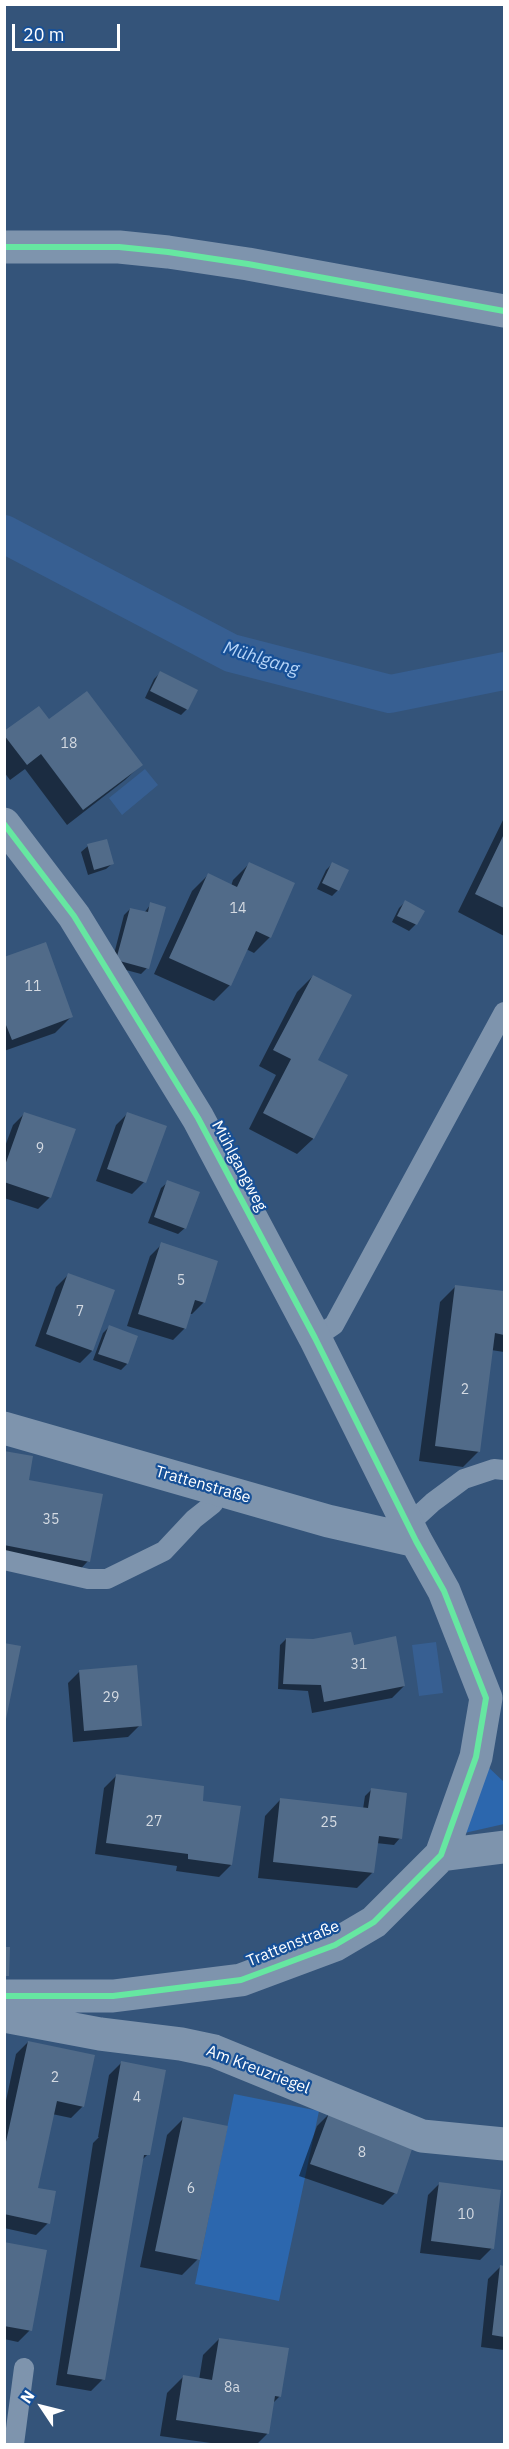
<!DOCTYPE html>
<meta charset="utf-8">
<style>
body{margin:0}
#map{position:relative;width:509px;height:2449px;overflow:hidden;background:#34547a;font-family:"IBM Plex Sans",sans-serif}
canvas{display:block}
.frame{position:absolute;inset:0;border:6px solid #fff;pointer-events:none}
.north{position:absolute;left:12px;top:2377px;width:60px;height:60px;-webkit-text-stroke:4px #175097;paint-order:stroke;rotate:305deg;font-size:16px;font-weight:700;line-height:24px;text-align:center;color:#fff}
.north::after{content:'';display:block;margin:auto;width:21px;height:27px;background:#fff;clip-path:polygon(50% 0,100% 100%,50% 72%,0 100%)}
.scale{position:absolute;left:12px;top:24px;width:108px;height:27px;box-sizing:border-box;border:3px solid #fff;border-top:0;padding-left:8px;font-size:18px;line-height:21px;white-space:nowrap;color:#fff;-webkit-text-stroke:4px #175097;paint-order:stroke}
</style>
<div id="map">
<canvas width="509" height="2449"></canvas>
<div class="frame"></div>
<div class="north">N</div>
<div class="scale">20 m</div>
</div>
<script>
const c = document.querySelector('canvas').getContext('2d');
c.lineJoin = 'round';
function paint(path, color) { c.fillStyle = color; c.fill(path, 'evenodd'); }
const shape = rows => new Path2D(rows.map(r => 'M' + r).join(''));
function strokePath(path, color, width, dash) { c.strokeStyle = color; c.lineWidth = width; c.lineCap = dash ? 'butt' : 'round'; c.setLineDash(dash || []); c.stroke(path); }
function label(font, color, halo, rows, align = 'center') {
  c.font = font + ' "IBM Plex Sans",sans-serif'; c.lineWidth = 4.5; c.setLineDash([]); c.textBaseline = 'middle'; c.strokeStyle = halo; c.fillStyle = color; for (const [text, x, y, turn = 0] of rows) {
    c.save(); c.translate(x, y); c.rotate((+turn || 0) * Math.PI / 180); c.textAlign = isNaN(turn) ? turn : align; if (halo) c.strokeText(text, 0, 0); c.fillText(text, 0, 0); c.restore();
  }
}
paint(shape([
 [486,1765,504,1782,504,1824,460,1834],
 [234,2094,319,2111,279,2301,195,2284]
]), '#2c67ae');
paint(shape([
 [145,769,158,785,122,815,109,798],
 [436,1642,443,1693,419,1696,412,1645]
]), '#375f92');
paint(shape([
 [160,673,187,709,181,715,145,698,154,679],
 [48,721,141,765,125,780,67,825,25,769,10,780,4,772,4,733],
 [504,818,504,936,458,912],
 [88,846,113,863,106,869,88,875,81,852],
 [249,864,270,937,254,953,246,949,230,985,214,1001,154,974,192,891,208,875,231,886,233,880],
 [332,864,338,890,332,896,317,889,326,870],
 [405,902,416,924,409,931,392,922,399,908],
 [151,904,147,968,141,974,111,966,124,915,130,909,144,913],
 [4,958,71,1017,55,1033,4,1051],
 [313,976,316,1060,313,1139,297,1154,249,1129,276,1075,259,1066,297,992],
 [25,1113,50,1197,38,1209,4,1198,4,1149,13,1125],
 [128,1113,144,1182,132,1194,96,1181,116,1125],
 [168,1182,185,1228,178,1234,148,1223,161,1188],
 [162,1244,204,1302,192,1314,189,1314,185,1328,173,1340,127,1326,150,1256],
 [68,1275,113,1291,92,1351,80,1363,35,1346,56,1287],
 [456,1286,504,1292,504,1352,491,1350,479,1451,463,1467,419,1461,440,1302],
 [109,1327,127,1364,121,1370,93,1360,103,1333],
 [4,1452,88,1561,73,1577,4,1563],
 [286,1639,353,1647,404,1686,392,1698,312,1713,308,1691,278,1689,280,1645],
 [80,1671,140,1725,128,1737,73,1742,68,1683],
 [116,1776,201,1803,231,1865,219,1877,176,1871,177,1866,95,1854,104,1788],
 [371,1790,400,1838,394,1845,376,1843,373,1872,357,1888,258,1878,265,1816,280,1800,363,1809,365,1796],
 [28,2042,83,2106,71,2118,52,2114,36,2189,48,2223,36,2235,4,2228,4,2110,16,2054],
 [121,2063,148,2154,141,2161,103,2379,91,2391,56,2385,93,2143,99,2137,98,2137,109,2075],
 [329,2114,395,2193,383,2205,299,2176,317,2126],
 [183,2119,198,2259,182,2275,140,2267,167,2135],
 [440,2183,492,2248,480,2260,420,2253,428,2195],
 [4,2243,30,2330,18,2342,4,2339],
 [500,2267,504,2268,504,2350,481,2347,488,2279],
 [219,2339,280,2396,272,2404,267,2434,257,2444,218,2444,160,2436,167,2393,183,2377,199,2380,203,2355]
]), '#0007');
strokePath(shape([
 [4,534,231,653,390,694,504,671]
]), '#375f92', 38);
paint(shape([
 [160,671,198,690,188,710,150,691],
 [87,691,143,765,83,810,41,754,27,765,4,735,4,731,39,706,49,719],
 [504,834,504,908,475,894],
 [107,839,114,864,94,870,87,844],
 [249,862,295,883,271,938,256,931,231,986,169,958,208,873,237,887],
 [332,862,349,870,339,891,322,883],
 [405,900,425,911,417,925,397,916],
 [150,902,166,907,149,969,116,960,130,908,148,912],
 [46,942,73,1017,12,1040,4,1020,4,957],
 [313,975,352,995,318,1060,348,1075,314,1139,263,1113,291,1059,273,1050],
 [24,1112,76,1129,51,1198,4,1182,4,1168],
 [127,1112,167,1126,146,1183,107,1169],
 [167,1180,200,1192,186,1229,154,1217],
 [161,1242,218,1261,205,1303,195,1300,186,1329,138,1314],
 [68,1273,115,1290,93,1351,46,1334],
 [455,1285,504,1291,504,1335,495,1333,480,1452,435,1446],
 [109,1325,138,1336,128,1364,98,1354],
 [4,1451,33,1456,29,1480,103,1494,90,1562,4,1545],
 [351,1632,354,1645,396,1636,405,1686,324,1702,321,1685,283,1684,286,1638,313,1639],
 [4,1643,21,1646,6,1719,4,1718],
 [137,1665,142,1726,84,1731,79,1670],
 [116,1774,204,1786,203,1801,241,1806,232,1865,188,1859,188,1854,106,1843],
 [371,1788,407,1793,402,1839,379,1836,374,1873,273,1862,280,1798,368,1808],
 [4,1947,10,1947,9,1976,4,1976],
 [28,2041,95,2055,84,2107,57,2101,38,2188,56,2191,50,2224,4,2214,4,2151],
 [121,2061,166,2070,150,2155,144,2155,105,2380,67,2374],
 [329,2113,414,2143,397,2194,310,2164],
 [183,2117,228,2126,200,2260,155,2251],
 [439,2182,501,2190,494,2249,431,2241],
 [4,2242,47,2250,32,2331,4,2326],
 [500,2265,504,2266,504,2337,492,2335],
 [219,2338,289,2348,281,2397,275,2396,269,2434,176,2420,183,2375,212,2380]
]), '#516b89');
strokePath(shape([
 [315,1338,334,1325,504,1012],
 [408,1525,433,1502,464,1479,494,1469,504,1470],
 [4,1560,88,1579,107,1579,164,1551,194,1519,213,1504,216,1489],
 [14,2444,24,2368]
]), '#7e94ad', 20);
strokePath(shape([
 [4,247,119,247,168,252,248,264,504,311],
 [4,824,74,916,198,1118,315,1338,416,1541,444,1591,486,1698,476,1757,441,1855,374,1922,335,1945,241,1980,113,1996,4,1996],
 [4,1428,328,1521,416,1541],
 [441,1855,504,1847],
 [4,2016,100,2034,181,2044,214,2051,422,2136,504,2144]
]), '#7e94ad', 33);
strokePath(shape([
 [4,247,119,247,168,252,248,264,504,311],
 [4,824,74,916,198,1118,315,1338,416,1541,444,1591,486,1698,476,1757,441,1855,374,1922,335,1945,241,1980,113,1996,4,1996]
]), '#66e7a1', 6);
label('14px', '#d4dae2', null, [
 ["18",69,744],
 ["14",238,909],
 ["11",33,987],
 ["9",40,1149],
 ["5",181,1281],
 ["7",80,1312],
 ["2",465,1390],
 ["35",51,1520],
 ["31",359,1665],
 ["29",111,1698],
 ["27",154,1822],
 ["25",329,1823],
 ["2",55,2078],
 ["4",137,2098],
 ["8",362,2153],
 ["6",191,2189],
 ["10",466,2215],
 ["8a",232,2388]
]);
label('16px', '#fff', '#175097', [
 ["Mühlgangweg",239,1166,62],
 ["Trattenstraße",203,1485,16],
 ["Trattenstraße",293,1944,-22],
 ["Am Kreuzriegel",258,2070,21]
]);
label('italic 18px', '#b7d5f8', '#175097', [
 ["Mühlgang",261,659,17]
]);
</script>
